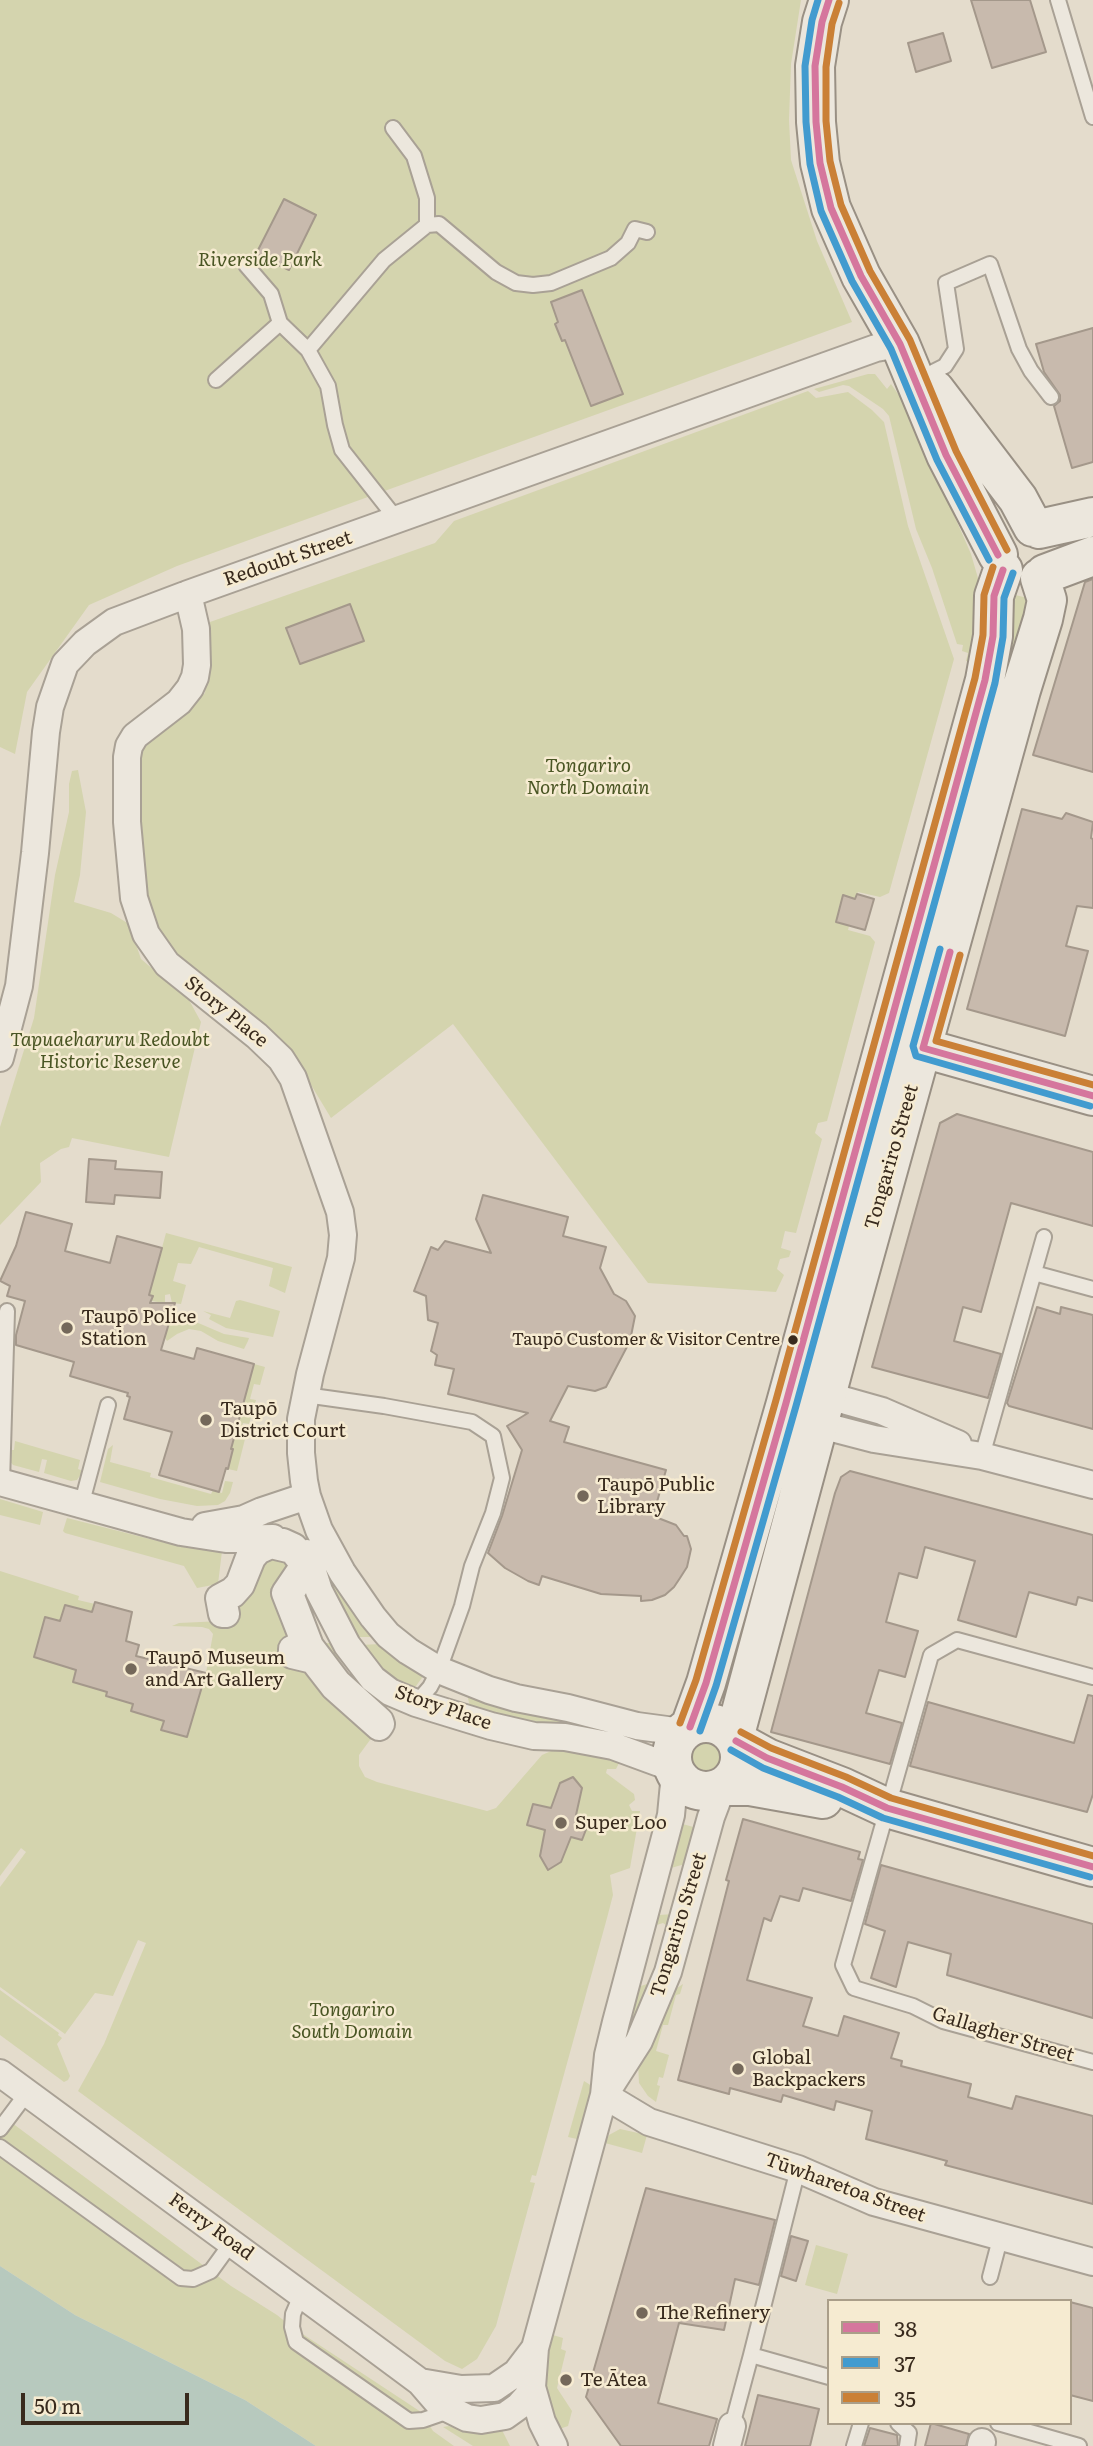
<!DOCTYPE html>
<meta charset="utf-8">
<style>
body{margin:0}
#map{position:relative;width:1093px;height:2446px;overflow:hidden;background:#e4dccc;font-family:Literata,serif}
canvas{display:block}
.legend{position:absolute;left:827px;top:2299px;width:245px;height:126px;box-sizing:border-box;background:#f6ebd1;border:2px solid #aa9e89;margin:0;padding:9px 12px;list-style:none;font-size:21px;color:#382a1d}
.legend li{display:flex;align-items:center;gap:14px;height:35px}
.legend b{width:35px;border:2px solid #aa9e89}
.scale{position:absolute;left:21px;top:2393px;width:168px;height:32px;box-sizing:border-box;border:4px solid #382a1d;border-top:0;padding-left:9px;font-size:21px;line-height:24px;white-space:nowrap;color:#382a1d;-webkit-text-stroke:5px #f6ebd1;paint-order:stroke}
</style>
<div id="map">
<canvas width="1093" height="2446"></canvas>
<ul class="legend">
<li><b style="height:9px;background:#d5769d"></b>38</li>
<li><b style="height:9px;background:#429bcf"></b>37</li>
<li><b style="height:9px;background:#ca8036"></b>35</li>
</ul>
<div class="scale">50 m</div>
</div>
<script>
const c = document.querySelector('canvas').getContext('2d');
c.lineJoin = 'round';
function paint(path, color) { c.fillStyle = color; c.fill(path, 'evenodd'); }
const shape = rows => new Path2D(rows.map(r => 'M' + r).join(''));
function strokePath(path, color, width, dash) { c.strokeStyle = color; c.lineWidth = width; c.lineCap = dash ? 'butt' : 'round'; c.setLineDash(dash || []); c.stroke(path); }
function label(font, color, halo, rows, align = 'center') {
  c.font = font + ' Literata,serif'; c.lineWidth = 5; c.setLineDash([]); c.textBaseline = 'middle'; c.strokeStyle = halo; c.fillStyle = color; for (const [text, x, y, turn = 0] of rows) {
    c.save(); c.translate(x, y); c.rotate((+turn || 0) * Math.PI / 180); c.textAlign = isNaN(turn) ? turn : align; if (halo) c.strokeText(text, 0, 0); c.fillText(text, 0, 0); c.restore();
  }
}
paint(shape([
 [0,0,801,0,791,64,789,120,791,160,817,241,852,322,177,566,89,605,27,692,15,754,0,747],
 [868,374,875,374,887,389,891,384,906,405,971,554,984,599,974,663,966,661,968,653,962,651,963,645,957,644,932,568,916,529,889,416,883,409,849,386,843,385,819,392,814,389],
 [808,391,816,398,848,392,872,410,884,422,908,526,954,659,889,893,880,897,858,892,855,899,843,896,836,922,849,926,848,930,870,936,875,942,827,1121,818,1123,815,1133,822,1139,796,1233,785,1231,781,1248,791,1251,789,1257,780,1259,777,1269,784,1275,776,1292,648,1283,453,1024,331,1118,290,1050,168,949,149,912,136,752,205,693,210,622,435,543,454,521],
 [1011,594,1040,601,1016,683,992,676],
 [78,770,86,812,80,875,74,902,111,913,129,924,141,959,189,1000,201,1022,169,1157,72,1138,69,1147,61,1149,40,1163,41,1182,0,1225,0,1127,34,1018,55,875,69,812,69,784,72,771],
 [166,1233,292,1267,285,1293,269,1286,273,1268,199,1247,191,1264,178,1263,173,1281,186,1285,181,1304,172,1303,170,1294,165,1295,165,1303,151,1301,152,1296,149,1295],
 [240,1300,280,1311,273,1337,226,1328,209,1319,211,1315,203,1311,230,1318,236,1301],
 [166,1316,189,1319,224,1334,249,1338,248,1341,244,1349,218,1341,201,1331,189,1329,177,1334,167,1341,165,1338,170,1319],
 [254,1364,265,1367,260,1385,254,1384,250,1399,256,1400,249,1424,243,1423,240,1437,245,1439,237,1471,228,1469,233,1450,231,1449],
 [15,1441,80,1460,78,1469,83,1471,77,1480,71,1481,44,1473,47,1460,42,1459,39,1472,13,1465,9,1460,10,1450,14,1450],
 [113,1445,110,1462,151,1473,150,1477,211,1494,213,1490,222,1493,225,1481,233,1482,230,1493,225,1501,218,1505,197,1506,160,1499,100,1482,108,1449],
 [0,1499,43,1512,40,1525,0,1515],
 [67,1518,162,1542,222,1551,218,1584,197,1588,184,1566,65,1533,63,1531],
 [278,1541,318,1612,296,1607,309,1643,336,1643,346,1658,321,1661,381,1725,359,1755,359,1766,365,1777,377,1782,487,1811,496,1808,542,1755,558,1748,610,1760,622,1757,616,1769,607,1769,606,1773,634,1794,635,1800,629,1805,632,1811,640,1811,630,1868,610,1875,613,1895,607,1918,536,2176,532,2175,530,2182,535,2183,496,2326,477,2359,462,2369,445,2361,78,2091,104,2044,146,1943,138,1940,113,1996,95,1993,65,2034,0,1987,0,1887,26,1852,21,1848,0,1876,0,1571,79,1596,78,1600,95,1604,93,1612,65,1605,60,1621,45,1618,35,1657,76,1670,74,1682,107,1692,106,1697,133,1704,131,1711,164,1721,161,1730,187,1737,206,1673,213,1634,209,1629,202,1627,172,1626,179,1623,222,1621],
 [321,1549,378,1637,356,1637,337,1617],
 [381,1644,424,1675,416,1686,412,1688,389,1679,360,1645],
 [467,1694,494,1705,525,1713,631,1730,628,1741,523,1724,470,1707],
 '690 1758a16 16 0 1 1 32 0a16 16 0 1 1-32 0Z',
 [676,1822,700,1829,685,1864,671,1868,658,1915,676,1914,624,2050,627,2002,638,1987,650,1983,666,1925,663,1923,650,1927],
 [683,1984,680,1994,676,1995,668,2025,663,2025,656,2051,669,2055,663,2078,659,2077,657,2085,660,2086,656,2102,648,2096,639,2083,638,2062,674,1990],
 [0,1990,59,2033,58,2035,62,2038,57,2044,70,2076,68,2080,64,2082,0,2035],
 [584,2081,592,2086,577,2139,568,2137],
 [0,2114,231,2286,277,2315,292,2327,421,2412,433,2431,454,2446,316,2446,245,2400,75,2315,0,2266],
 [620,2129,647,2135,642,2153,605,2143,609,2135],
 [816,2245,848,2254,837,2294,805,2285],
 [553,2335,563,2338,561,2349,566,2351,557,2388,572,2411,568,2426,554,2431,544,2391,546,2363],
 [449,2426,477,2434,502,2430,510,2446,473,2446,443,2427]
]), '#d4d4ae');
paint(shape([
 [0,2266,75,2315,245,2400,316,2446,0,2446]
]), '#b7c9be');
const building = shape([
 [971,0,1030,0,1046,52,992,68,971,0],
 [943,33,951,61,916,72,908,43,943,33],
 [284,199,316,215,289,270,256,254,284,199],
 [582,290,623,394,591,406,565,340,562,341,555,324,558,322,551,302,582,290],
 [1093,328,1093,462,1072,468,1054,406,1060,401,1060,395,1044,372,1036,344,1093,328],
 [1093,579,1093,772,1033,755,1085,582,1093,579],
 [350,604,364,641,300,664,286,628,350,604],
 [1022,809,1062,819,1066,813,1093,822,1091,838,1093,839,1093,908,1077,906,1066,946,1088,951,1065,1036,967,1009,1022,809],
 [857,894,874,899,865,930,836,922,843,895,855,899,857,894],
 [957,1114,1093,1152,1093,1226,1011,1203,981,1312,963,1307,954,1341,1001,1354,988,1398,872,1367,940,1123,957,1114],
 [89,1159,116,1161,115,1169,162,1172,160,1198,115,1195,114,1204,86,1202,89,1159],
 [483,1195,568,1217,563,1236,606,1247,600,1268,614,1294,626,1301,635,1316,630,1341,606,1387,595,1391,568,1386,550,1421,569,1427,564,1442,666,1470,653,1516,676,1525,684,1536,687,1536,691,1549,687,1567,680,1578,674,1587,665,1595,652,1600,641,1601,641,1596,601,1594,542,1576,539,1585,528,1581,505,1568,488,1553,502,1516,522,1450,507,1426,528,1413,448,1394,454,1369,435,1365,437,1355,431,1351,438,1323,428,1320,426,1296,414,1291,431,1247,438,1250,445,1241,491,1253,476,1219,483,1195],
 [26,1212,72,1224,65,1251,110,1263,117,1236,162,1248,149,1295,153,1296,150,1303,175,1303,161,1350,194,1359,197,1348,254,1364,231,1449,233,1449,228,1469,226,1468,219,1492,159,1475,172,1432,124,1419,130,1397,127,1396,128,1393,70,1376,74,1362,16,1345,16,1335,25,1301,7,1296,10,1286,0,1281,16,1246,26,1212],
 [1037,1307,1060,1314,1061,1307,1093,1315,1093,1429,1009,1406,1007,1403,1037,1307],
 [850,1471,1093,1535,1093,1601,1078,1597,1076,1605,1029,1592,1016,1637,958,1620,975,1561,925,1547,917,1578,899,1573,886,1622,918,1631,905,1677,879,1670,866,1713,902,1723,890,1764,771,1732,835,1493,841,1477,850,1471],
 [95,1602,132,1612,126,1641,139,1645,136,1656,206,1673,187,1737,161,1730,164,1721,131,1711,133,1704,106,1696,107,1692,73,1682,76,1670,34,1657,45,1617,60,1621,65,1605,92,1612,95,1602],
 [1088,1695,1093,1696,1093,1794,1087,1812,910,1766,928,1702,1074,1743,1088,1695],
 [573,1777,582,1788,576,1815,590,1819,582,1840,571,1837,561,1862,548,1870,540,1856,545,1830,527,1825,533,1804,551,1808,560,1783,573,1777],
 [743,1819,860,1852,858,1859,863,1860,851,1901,803,1888,799,1901,780,1896,771,1921,764,1918,747,1980,812,1998,803,2026,838,2036,844,2016,899,2033,891,2058,902,2061,901,2066,971,2084,968,2097,1012,2109,1016,2096,1093,2116,1093,2204,945,2165,947,2161,866,2139,872,2111,836,2101,834,2110,783,2095,781,2102,730,2088,729,2094,678,2080,729,1881,726,1880,743,1819],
 [881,1865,1093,1924,1093,2018,947,1975,951,1954,908,1942,896,1987,871,1978,885,1931,865,1924,881,1865],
 [646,2188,775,2220,759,2285,735,2279,724,2330,679,2323,658,2403,717,2419,709,2446,621,2446,586,2397,646,2188],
 [791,2236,808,2241,796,2281,781,2276,791,2236],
 [1070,2302,1093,2308,1093,2401,1070,2395,1070,2302],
 [758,2395,819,2409,810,2446,745,2446,758,2395],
 [931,2423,969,2434,966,2446,925,2446,931,2423],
 [870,2428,897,2435,898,2446,864,2446,870,2428]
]);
paint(building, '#c8baad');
strokePath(building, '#a4988b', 2);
const lane = shape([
 [1058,0,1093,117],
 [427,225,439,224,496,272,516,283,533,285,551,283,611,258,628,243,635,229,647,232],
 [246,265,271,294,280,323,308,350,328,386,335,425,342,450,398,521],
 [308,350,384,260,427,225,427,198,414,156,393,128],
 [925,376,945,366,956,349,946,283,990,264,1019,349,1031,371,1051,397],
 [216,380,280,323],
 [1034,1273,1093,1289],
 [305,1395,384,1406,472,1422,493,1436,502,1478,493,1513,472,1566,462,1606,439,1670,430,1687,416,1703],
 [982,1456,1044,1237],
 [2,1483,7,1311],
 [81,1506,108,1405],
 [1093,1677,957,1640,931,1655,843,1965,854,1988,913,2006,943,2021,1093,2062],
 [0,2129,27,2093],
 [0,2147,181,2278,193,2279,211,2271,232,2242],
 [798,2169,751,2355,829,2377],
 [990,2277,1000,2239],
 [302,2293,293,2314,292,2327,296,2342,409,2421,423,2420,449,2411],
 [898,2423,909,2433,907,2446],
 [998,2423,1079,2446],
 [732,2426,751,2355],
 [854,2446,861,2423]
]);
const street = shape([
 [188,594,196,629,197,665,195,677,190,688,179,702,135,736,129,746,127,757,127,822,134,898,146,934,167,964,257,1036,281,1059,293,1078,340,1212,343,1235,341,1258,310,1374,301,1419,301,1453,304,1481,307,1496,319,1530,342,1572,373,1617,388,1635,408,1651,439,1670,489,1690,516,1698,568,1708,637,1726,682,1732],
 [0,1058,19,986,35,853,46,732,50,707,65,664,85,643,114,622,188,594,876,348,900,344],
 [811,1391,882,1411,958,1444],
 [801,1420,874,1439,982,1456,1093,1485],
 [0,1482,181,1532,226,1539,273,1538],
 [205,1526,244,1519,262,1511,307,1496],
 [273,1541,283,1542,294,1547,308,1566,290,1594,310,1646,338,1683,380,1721,381,1724,379,1727,334,1687,313,1660,292,1655,292,1649,305,1644,285,1593,304,1565,292,1550,271,1545,258,1551,252,1558,241,1585,233,1594,223,1599,226,1614,222,1614,219,1598,232,1591,239,1584,251,1552,262,1544,273,1541],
 [307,1553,319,1591,347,1645,373,1679,390,1692,416,1703,491,1726,534,1736,565,1737,613,1746,673,1768],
 [0,2073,362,2339,420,2382,439,2404,467,2418,481,2420,505,2416,519,2406,527,2397,532,2387,535,2348,604,2095,608,2055,616,2022,671,1815,675,1773],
 [607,2091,639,2041,668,1972,711,1817,722,1788],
 [604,2095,649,2122,798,2169,874,2202,1093,2262],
 [420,2382,461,2389,494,2388,516,2373,535,2348],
 [532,2387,542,2422,554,2446],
 [727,2446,732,2426],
 [981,2446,982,2442]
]);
const secondary = shape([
 [829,0,822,22,815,66,816,122,820,163,831,208,861,276,900,344,946,455,998,555],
 [935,390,1018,499,1033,527],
 [1039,529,1093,517],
 [1045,574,1093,556],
 [898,1041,1093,1096],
 '672 1757a34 34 0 1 1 68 0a34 34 0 1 1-68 0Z',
 [690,1727,706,1683,786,1403,985,680,993,636,994,596,1003,570],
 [734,1738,845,1325,1021,690,1043,619,1047,600,1040,578],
 [736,1741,767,1758,842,1787,887,1808,1093,1867],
 [725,1786,750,1786,823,1799]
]);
strokePath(lane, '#a9a195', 18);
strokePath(street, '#a9a195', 30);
strokePath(secondary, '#999084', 42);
strokePath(lane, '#ece7dd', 14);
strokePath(street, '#ece7dd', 26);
strokePath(secondary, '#ece7dd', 38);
strokePath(shape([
 [829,0,822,22,815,66,816,122,820,163,831,208,861,276,900,344,946,455,998,555],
 [950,952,923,1048,1093,1096],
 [690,1727,706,1683,786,1403,985,680,993,636,994,596,1003,570],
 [736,1741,767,1758,842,1787,887,1808,1093,1867]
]), '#d5769d', 7);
strokePath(shape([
 [818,0,812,20,805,66,806,122,810,164,821,211,852,281,891,349,937,460,989,560],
 [940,949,913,1046,916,1056,1090,1106],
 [700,1731,716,1686,796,1406,995,683,1003,637,1004,598,1013,573],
 [731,1750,763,1768,838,1797,883,1818,1090,1877]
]), '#429bcf', 7);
strokePath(shape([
 [839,3,832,24,826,67,826,121,830,161,841,205,870,271,910,340,956,451,1007,550],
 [960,955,936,1041,1093,1085],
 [680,1723,696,1680,776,1400,975,678,983,635,984,595,993,567],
 [741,1732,771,1748,846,1777,891,1798,1093,1856]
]), '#ca8036', 7);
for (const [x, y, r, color] of [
 [67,1328,7,"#74685a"],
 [793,1340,6,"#382a1d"],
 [206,1420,7,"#74685a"],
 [583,1496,7,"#74685a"],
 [131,1669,7,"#74685a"],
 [561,1823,7,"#74685a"],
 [738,2069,7,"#74685a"],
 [642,2313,7,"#74685a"],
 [566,2380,7,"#74685a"]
]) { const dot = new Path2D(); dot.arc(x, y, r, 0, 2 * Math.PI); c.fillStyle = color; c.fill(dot); strokePath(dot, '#f6ebd1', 2.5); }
label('17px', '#382a1d', '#f6ebd1', [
 ["Taupō Customer & Visitor Centre",780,1340]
], 'right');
label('italic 19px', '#495523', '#f6ebd1', [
 ["Riverside Park",260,260],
 ["Tongariro",588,766],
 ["North Domain",588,788],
 ["Tapuaeharuru Redoubt",110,1040],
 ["Historic Reserve",110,1062],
 ["Tongariro",352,2010],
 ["South Domain",352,2032]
]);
label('19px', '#382a1d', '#f6ebd1', [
 ["Redoubt Street",288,559,-19],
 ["Story Place",226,1012,39],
 ["Tongariro Street",892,1157,-74],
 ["Story Place",443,1708,19],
 ["Tongariro Street",679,1925,-73],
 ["Gallagher Street",1003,2035,17],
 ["Tūwharetoa Street",845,2188,20],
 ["Ferry Road",211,2227,36]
]);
label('19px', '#382a1d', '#f6ebd1', [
 ["Taupō Police",81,1317],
 ["Station",81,1339],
 ["Taupō",220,1409],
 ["District Court",220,1431],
 ["Taupō Public",597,1485],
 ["Library",597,1507],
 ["Taupō Museum",145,1658],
 ["and Art Gallery",145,1680],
 ["Super Loo",575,1823],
 ["Global",752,2058],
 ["Backpackers",752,2080],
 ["The Refinery",656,2313],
 ["Te Ātea",580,2380]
], 'left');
</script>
